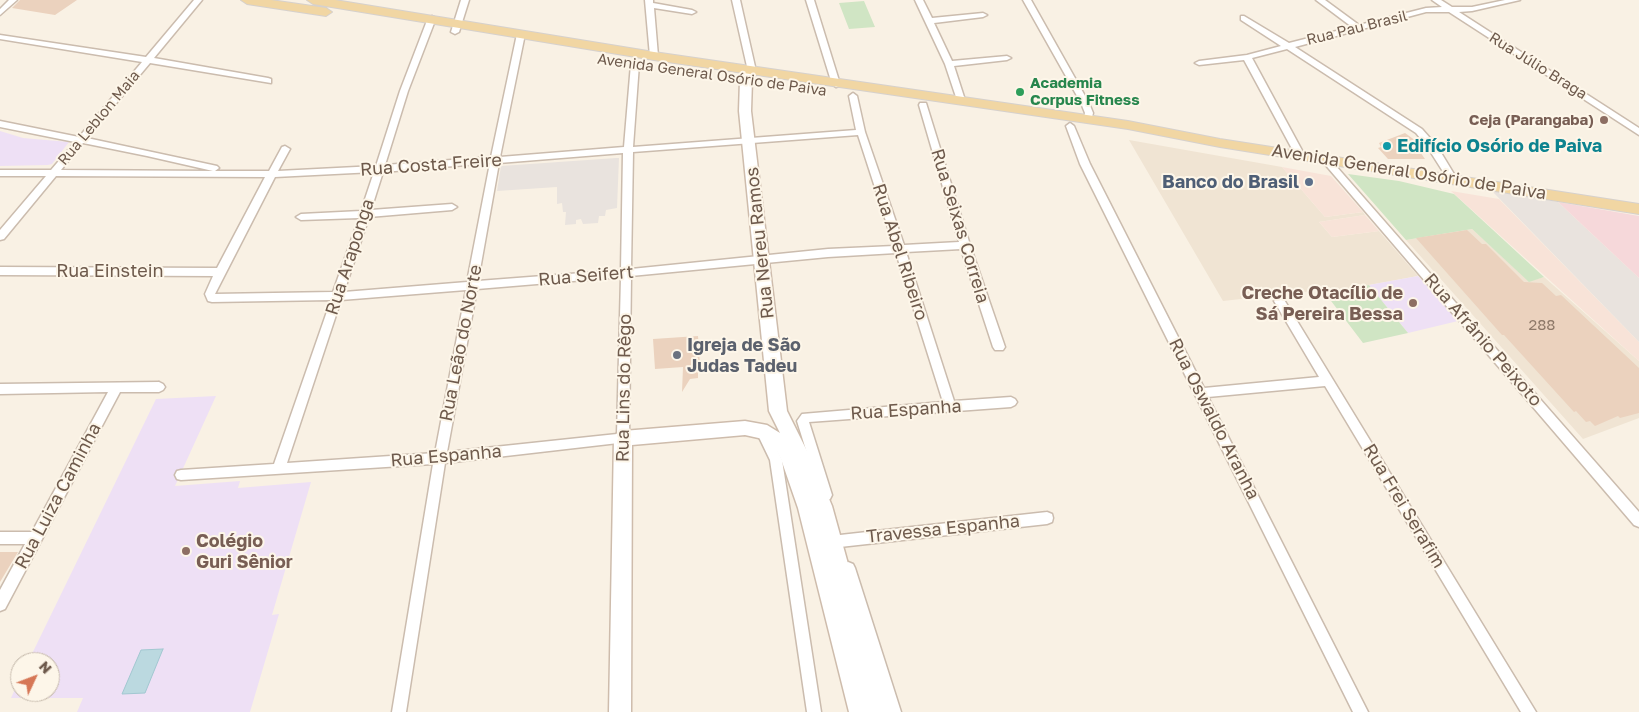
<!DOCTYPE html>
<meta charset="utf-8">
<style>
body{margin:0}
#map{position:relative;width:1639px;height:712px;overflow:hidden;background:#f9f1e4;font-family:"Golos Text",sans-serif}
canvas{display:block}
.north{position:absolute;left:10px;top:652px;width:50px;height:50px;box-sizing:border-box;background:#fdf6e9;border:1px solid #c4b8aa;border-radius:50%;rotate:47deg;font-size:14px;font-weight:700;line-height:20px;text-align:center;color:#6e5a4c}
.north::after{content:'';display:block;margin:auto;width:18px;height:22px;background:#d67756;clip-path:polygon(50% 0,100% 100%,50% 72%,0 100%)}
</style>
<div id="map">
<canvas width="1639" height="712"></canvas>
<div class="north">N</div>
</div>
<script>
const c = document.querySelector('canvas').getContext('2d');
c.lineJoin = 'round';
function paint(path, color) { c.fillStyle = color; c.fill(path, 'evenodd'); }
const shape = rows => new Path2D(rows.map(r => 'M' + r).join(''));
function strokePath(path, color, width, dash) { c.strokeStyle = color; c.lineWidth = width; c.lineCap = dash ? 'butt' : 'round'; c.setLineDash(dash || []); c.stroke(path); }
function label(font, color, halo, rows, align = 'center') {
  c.font = font + ' "Golos Text",sans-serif'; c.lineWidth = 4; c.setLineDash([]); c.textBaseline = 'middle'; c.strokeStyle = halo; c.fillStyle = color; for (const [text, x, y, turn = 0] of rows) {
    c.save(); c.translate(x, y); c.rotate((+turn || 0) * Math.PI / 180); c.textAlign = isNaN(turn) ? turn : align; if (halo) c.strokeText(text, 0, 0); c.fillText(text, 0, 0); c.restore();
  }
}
paint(shape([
 [1129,140,1282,167,1325,217,1363,212,1365,215,1319,222,1332,237,1379,231,1418,276,1325,293,1322,290,1223,301],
 [1472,229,1529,281,1544,277,1639,361,1639,418,1583,439,1406,240]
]), '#f0e4d3');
paint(shape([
 [1282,167,1331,176,1363,212,1325,217],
 [1451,191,1499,199,1639,342,1639,361],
 [1365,215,1379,231,1332,237,1319,222]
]), '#f8e3d8');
paint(shape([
 [616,158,619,158,617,208,606,210,605,216,599,216,598,223,583,224,581,219,576,220,576,224,565,225,566,212,563,212,562,203,557,204,557,187,497,191,501,166],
 [1492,191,1558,202,1639,278,1639,342]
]), '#e9e3de');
paint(shape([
 [0,131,23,138,69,142,52,164,48,165,0,166],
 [1418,276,1458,321,1408,333,1369,285],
 [216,396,175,486,240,481,238,488,311,482,272,615,279,614,250,712,77,712,83,698,11,698,20,678,20,692,50,692,50,662,28,662,156,399]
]), '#eee0f5');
paint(shape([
 [1558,202,1639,216,1639,278]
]), '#f6d8da');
paint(shape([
 [864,1,875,27,849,29,839,3],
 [1348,174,1399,181,1454,194,1544,277,1529,282,1472,229,1406,240],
 [1369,285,1408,333,1363,343,1325,293]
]), '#d0e5c4');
const water = shape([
 [163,649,145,693,122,694,141,650,163,649]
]);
paint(water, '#bbd9e0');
strokePath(water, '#a2c8d1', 1);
paint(shape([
 [20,0,77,0,55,15,12,8],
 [1405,133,1416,141,1413,142,1425,159,1388,159,1378,148,1381,147,1379,143],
 [1467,230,1482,244,1486,244,1524,282,1542,283,1556,296,1561,295,1639,368,1639,413,1620,418,1618,416,1595,426,1590,421,1586,422,1576,411,1574,412,1504,335,1502,335,1416,238],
 [698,336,700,365,698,365,698,378,690,379,682,392,683,367,655,369,653,339],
 [0,552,18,552,0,582]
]), '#ebd2be');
const street = shape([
 [9,0,17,0,0,15,0,9,9,0],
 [194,0,202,0,154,58,268,78,271,79,271,83,150,63,87,138,217,166,219,168,215,171,269,171,282,147,285,146,290,149,278,171,376,166,400,91,428,18,432,16,436,18,408,91,385,165,491,157,517,34,521,32,525,34,500,157,624,147,631,64,635,62,639,64,633,147,856,130,849,96,853,93,857,96,865,132,904,245,959,242,919,105,920,103,926,103,970,245,1005,347,1003,350,995,350,993,347,961,249,906,252,954,401,1011,397,1015,399,1017,402,1015,405,1011,407,809,422,832,495,830,499,826,501,822,499,820,495,797,421,802,414,943,402,896,253,828,257,631,276,629,438,627,442,445,463,406,712,392,712,433,464,181,480,177,479,175,475,177,471,181,470,274,464,331,300,212,302,208,301,205,294,213,276,0,275,0,267,217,268,265,177,56,176,4,239,0,240,0,230,46,176,0,176,0,170,51,170,75,142,0,127,0,121,79,137,142,62,0,39,0,35,146,57,194,0],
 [858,135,894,246,828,249,631,269,633,152,858,135],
 [83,143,147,156,213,171,61,170,83,143],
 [623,153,621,270,478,281,499,163,623,153],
 [490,163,467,282,344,292,369,217,452,210,457,207,452,204,371,210,383,172,490,163],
 [374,172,361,211,301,214,296,217,301,220,359,218,333,292,215,294,275,177,374,172],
 [621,277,617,434,447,452,477,289,621,277],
 [466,290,435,453,287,463,341,300,466,290],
 [461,0,469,0,459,32,455,34,451,32,461,0],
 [645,0,653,0,653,3,692,10,696,12,692,14,654,8,658,56,654,58,650,56,645,0],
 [732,0,740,0,756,71,755,73,749,73,748,71,732,0],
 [806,0,814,0,840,84,839,86,836,87,832,84,806,0],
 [915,0,923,0,932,18,983,13,987,15,983,17,934,23,952,61,1007,56,1011,58,1007,60,954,66,965,100,964,102,958,102,957,100,945,64,915,0],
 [1023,0,1031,0,1089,103,1093,113,1091,121,1088,122,1084,119,1085,113,1081,103,1023,0],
 [1316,0,1325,0,1359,25,1426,8,1442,7,1432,0,1441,0,1452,7,1472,7,1505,0,1520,0,1472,11,1459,12,1639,128,1639,135,1449,12,1426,12,1295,47,1422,129,1437,146,1457,179,1455,181,1449,181,1428,148,1416,133,1287,49,1252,58,1305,156,1300,159,1297,158,1244,60,1199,65,1195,63,1199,61,1247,55,1281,46,1241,20,1241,16,1244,16,1289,43,1352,27,1316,0],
 [1070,123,1074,126,1090,164,1204,388,1319,377,1274,301,1279,297,1283,298,1536,712,1521,712,1325,386,1208,397,1368,712,1353,712,1080,164,1066,126,1070,123],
 [1326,157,1329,158,1639,512,1639,527,1634,525,1323,162,1321,160,1326,157],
 [159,382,163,384,165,387,163,390,159,392,120,392,5,609,0,611,0,590,25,544,0,544,0,532,32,532,108,392,0,394,0,384,159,382],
 [762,426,766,427,782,460,821,712,807,712,770,460,756,431,758,427,762,426],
 [1047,512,1052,514,1053,518,1052,522,1047,524,840,547,835,545,833,541,835,537,840,535,1047,512],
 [848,562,853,564,855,568,901,712,887,712,841,568,843,564,848,562]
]);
const secondary = shape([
 [752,67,758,71,752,80,751,111,787,411,819,475,832,506,889,712,849,712,798,508,781,459,776,450,763,439,745,435,632,445,631,712,609,712,614,438,617,433,623,431,745,421,767,425,780,433,769,411,739,111,740,80,748,68,752,67]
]);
const primary = shape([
 [241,0,271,0,326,8,332,12,326,16,247,4,241,0],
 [307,0,335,0,654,52,1128,121,1220,139,1639,204,1639,214,1220,147,1128,129,654,60,313,4,307,0]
]);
strokePath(street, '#cbbcae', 3);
strokePath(secondary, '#cebcac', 3);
strokePath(primary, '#d6d1cd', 2);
paint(street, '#fff');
paint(secondary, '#fff');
paint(primary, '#f1d6a3');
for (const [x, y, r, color] of [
 [1020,92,5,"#2e9e5b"],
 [1604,120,5,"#8d6e63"],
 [1387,146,5,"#0f9aa8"],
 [1309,182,5,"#5c6f8a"],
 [1413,303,5,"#8d6e63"],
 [677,355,5,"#6b7280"],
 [186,551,5,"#8d6e63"]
]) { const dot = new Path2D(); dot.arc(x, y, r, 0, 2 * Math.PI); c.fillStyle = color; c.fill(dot); strokePath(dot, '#fdf6e9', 2); }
label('15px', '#6e5a4c', '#fdf6e9', [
 ["Rua Pau Brasil",1357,28,-14],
 ["Rua Júlio Braga",1538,66,32],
 ["Avenida General Osório de Paiva",712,75,8],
 ["Rua Leblon Maia",99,118,-50]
]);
label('bold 15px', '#27864d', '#fdf6e9', [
 ["Academia",1030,83],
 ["Corpus Fitness",1030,100]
], 'left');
label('bold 15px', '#785e54', '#fdf6e9', [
 ["Ceja (Parangaba)",1594,120]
], 'right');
label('15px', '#8d7868', null, [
 ["288",1542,325]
]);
label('bold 18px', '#0d838f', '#fdf6e9', [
 ["Edifício Osório de Paiva",1397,146]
], 'left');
label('18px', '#6e5a4c', '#fdf6e9', [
 ["Rua Costa Freire",431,165,-4],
 ["Avenida General Osório de Paiva",1409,172,9],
 ["Rua Seixas Correia",960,226,73],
 ["Rua Nereu Ramos",760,243,-96],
 ["Rua Abel Ribeiro",900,252,72],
 ["Rua Araponga",350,257,-72],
 ["Rua Einstein",110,271],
 ["Rua Seifert",586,276,-5],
 ["Rua Afrânio Peixoto",1483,340,49],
 ["Rua Leão do Norte",461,343,-79],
 ["Rua Lins do Rêgo",624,388,-89],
 ["Rua Espanha",906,410,-4],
 ["Rua Oswaldo Aranha",1214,419,63],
 ["Rua Espanha",446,456,-5],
 ["Rua Luiza Caminha",58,496,-62],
 ["Rua Frei Serafim",1404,506,59],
 ["Travessa Espanha",943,529,-6]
]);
label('bold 18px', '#4e5e75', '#fdf6e9', [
 ["Banco do Brasil",1299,182]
], 'right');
label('bold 18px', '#785e54', '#fdf6e9', [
 ["Creche Otacílio de",1403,293],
 ["Sá Pereira Bessa",1403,314],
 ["Colégio",196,541,"left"],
 ["Guri Sênior",196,562,"left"]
], 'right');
label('bold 18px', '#5b616d', '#fdf6e9', [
 ["Igreja de São",687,345],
 ["Judas Tadeu",687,366]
], 'left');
</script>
